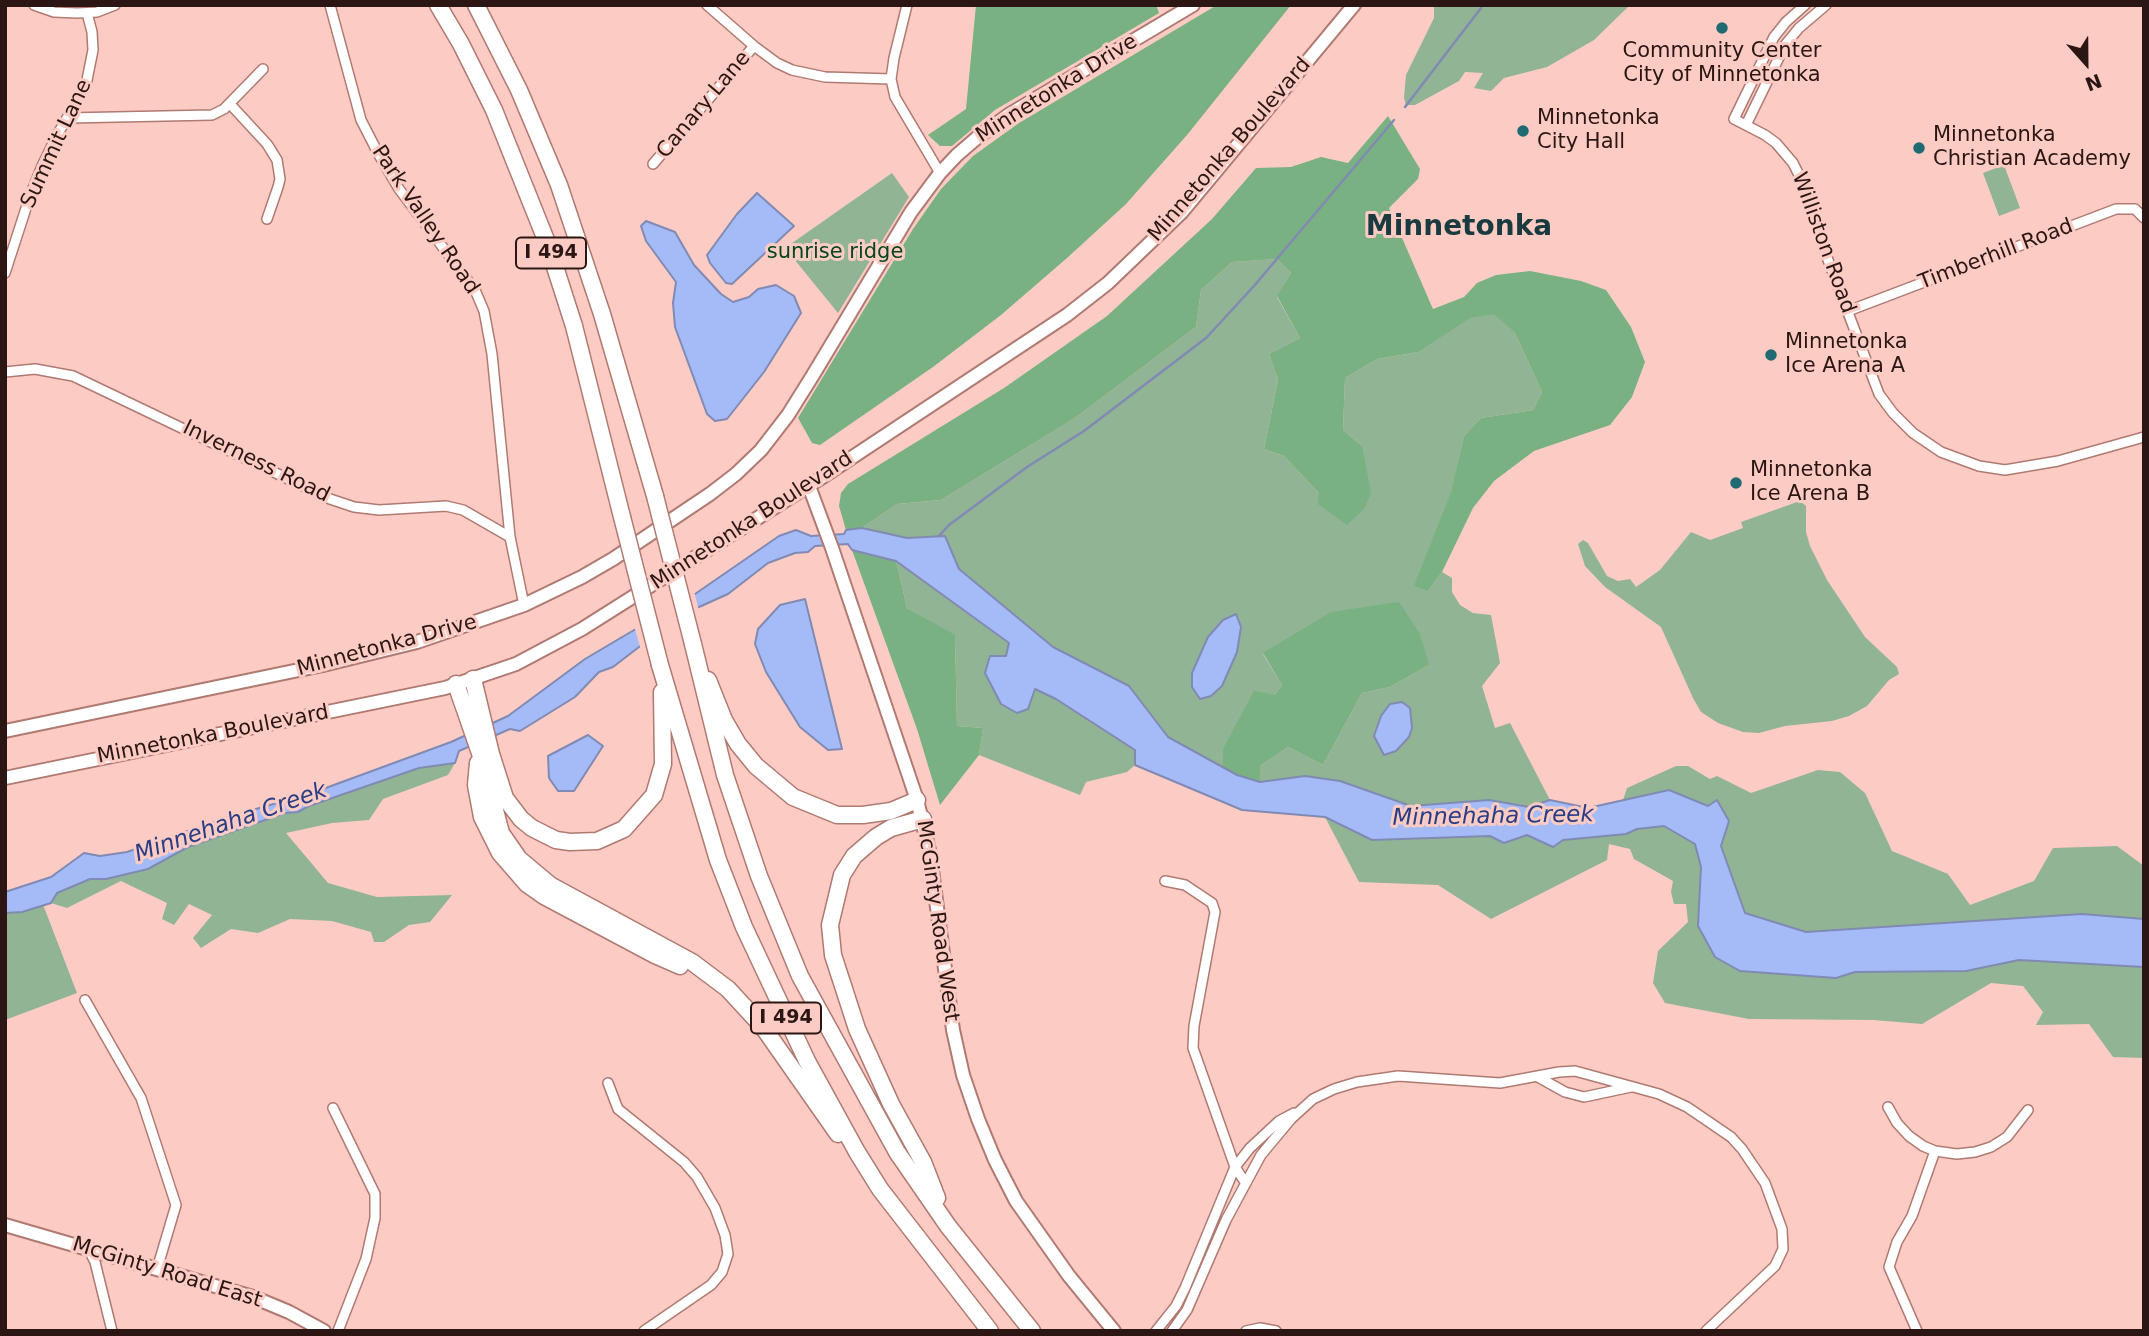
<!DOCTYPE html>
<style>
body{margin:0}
#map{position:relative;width:2149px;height:1336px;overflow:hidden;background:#fcccc4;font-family:"DejaVu Sans",sans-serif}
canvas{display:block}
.frame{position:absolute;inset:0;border:7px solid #2b1613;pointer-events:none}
.north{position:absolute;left:2051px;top:28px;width:70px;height:70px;-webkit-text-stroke:5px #fcccc4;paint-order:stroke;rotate:159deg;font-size:19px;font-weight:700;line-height:28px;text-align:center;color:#2b1613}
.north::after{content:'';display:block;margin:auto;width:24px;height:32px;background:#2b1613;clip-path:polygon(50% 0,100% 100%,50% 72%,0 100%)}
</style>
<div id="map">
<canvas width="2149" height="1336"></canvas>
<div class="frame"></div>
<div class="north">N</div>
</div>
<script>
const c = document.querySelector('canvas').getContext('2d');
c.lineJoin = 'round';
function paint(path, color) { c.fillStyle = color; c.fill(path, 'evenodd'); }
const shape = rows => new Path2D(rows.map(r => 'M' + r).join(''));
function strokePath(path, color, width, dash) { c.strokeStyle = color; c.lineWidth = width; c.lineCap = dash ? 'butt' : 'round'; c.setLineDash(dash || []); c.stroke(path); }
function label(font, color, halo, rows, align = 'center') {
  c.font = font + ' "DejaVu Sans",sans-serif'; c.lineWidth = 6; c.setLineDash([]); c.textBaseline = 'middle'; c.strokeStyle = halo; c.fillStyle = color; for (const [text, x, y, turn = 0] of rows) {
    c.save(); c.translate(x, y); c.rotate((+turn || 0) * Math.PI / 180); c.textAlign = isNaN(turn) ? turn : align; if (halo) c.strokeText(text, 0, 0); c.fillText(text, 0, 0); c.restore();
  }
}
paint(shape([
 [1434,5,1630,5,1594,40,1547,67,1504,78,1491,91,1474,88,1483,73,1465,72,1459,81,1415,105,1406,105,1404,98,1406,75,1434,18],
 [2004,165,2020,208,1999,216,1983,173],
 [892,173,909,197,838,313,785,248],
 [1277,259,1291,273,1277,297,1300,338,1269,354,1278,380,1264,449,1284,456,1319,493,1362,446,1343,430,1345,378,1377,359,1419,352,1469,318,1494,313,1515,333,1542,392,1533,410,1481,418,1464,436,1428,591,1442,572,1452,578,1452,592,1460,605,1473,613,1491,615,1500,663,1482,686,1495,728,1510,723,1550,800,1529,807,1489,800,1411,806,1340,781,1305,776,1260,782,1260,766,1288,747,1323,765,1362,693,1390,687,1429,665,1263,654,1282,685,1275,695,1223,749,1223,767,1168,737,1129,686,1053,647,959,569,945,536,907,538,862,528,897,504,941,500,1075,418,1196,327,1201,290,1232,262],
 [1800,501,1806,506,1806,532,1810,546,1827,580,1865,637,1897,667,1899,674,1889,680,1867,706,1849,716,1832,721,1785,726,1759,733,1743,732,1718,723,1701,712,1693,698,1661,627,1605,587,1585,566,1578,544,1583,540,1588,543,1607,576,1618,581,1630,579,1636,587,1660,570,1691,532,1710,540,1743,528,1741,522],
 [896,561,1009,644,1007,656,1027,709,1035,688,1056,699,1135,750,1135,765,1127,772,1086,782,1080,795,979,755,983,728,957,726,955,636,907,608],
 [455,763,448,775,383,799,369,820,332,823,286,833,328,883,377,897,452,895,430,922,409,925,384,942,374,942,371,932,332,921,290,919,258,933,231,929,201,948,193,938,212,915,189,904,174,925,162,919,167,903,121,881,67,908,51,903,57,893,90,879,106,879,148,869,188,847,285,813,298,812,309,806,419,768],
 [1676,766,1688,766,1710,779,1717,776,1751,793,1818,770,1840,772,1865,793,1892,851,1948,874,1970,905,2034,881,2053,848,2117,846,2144,866,2144,919,2082,914,1806,932,1745,913,1721,845,1729,821,1709,806,1669,790,1623,800,1627,788],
 [1325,817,1372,840,1490,836,1504,843,1527,835,1553,847,1563,840,1626,834,1637,829,1664,826,1695,844,1701,867,1698,926,1836,978,1854,972,1966,971,2019,960,2144,967,2144,1058,2113,1057,2089,1024,2036,1025,2043,1012,2023,986,1991,983,1922,1024,1873,1020,1749,1019,1665,1003,1653,983,1658,951,1688,922,1686,904,1674,904,1671,892,1673,881,1634,859,1630,849,1609,844,1607,860,1491,919,1438,885,1359,882],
 [42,902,77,993,5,1020,5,913]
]), '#90b494');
paint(shape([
 [976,5,1156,5,1159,13,995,110,952,146,940,146,928,135,966,109],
 [1217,5,1291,5,1187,135,1126,204,1067,258,1001,315,933,367,820,445,812,443,798,418,913,229,941,189,973,156,1019,123],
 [1388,116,1420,169,1418,179,1389,208,1433,309,1464,297,1477,283,1496,275,1530,271,1581,281,1606,290,1631,327,1645,362,1632,397,1610,425,1534,451,1494,481,1473,508,1442,572,1428,591,1414,586,1450,495,1464,436,1481,418,1533,410,1542,392,1515,333,1494,314,1470,318,1419,352,1377,359,1345,378,1343,430,1362,446,1371,493,1364,509,1347,525,1318,504,1319,493,1284,456,1264,449,1278,380,1269,354,1300,338,1277,296,1291,273,1277,259,1232,262,1201,290,1196,327,1075,418,941,500,897,504,862,528,846,530,839,506,841,493,848,484,1004,388,1107,316,1212,219,1256,168,1291,167,1321,157,1348,163],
 [852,550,896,561,907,608,955,635,957,726,983,728,979,755,940,805,917,729],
 [1399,602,1420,634,1429,665,1390,687,1362,693,1323,765,1288,747,1260,766,1260,782,1237,775,1223,767,1223,749,1254,691,1275,695,1282,685,1263,653,1331,612]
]), '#79b182');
const water = shape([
 [757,193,794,226,732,284,726,283,710,263,707,255,737,214,757,193],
 [646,221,675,232,694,265,721,294,733,302,749,297,758,289,776,285,794,296,801,313,764,372,727,419,715,421,707,414,675,327,673,303,676,282,646,241,641,226,646,221],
 [862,528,907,538,945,536,959,569,1053,647,1129,686,1168,737,1237,775,1260,782,1305,776,1340,781,1411,806,1489,800,1529,807,1550,800,1588,808,1669,790,1708,806,1717,800,1729,821,1721,846,1745,913,1806,932,2082,914,2144,919,2144,967,2019,960,1966,971,1855,972,1836,978,1740,971,1715,957,1698,926,1701,867,1695,844,1664,826,1637,829,1626,834,1563,840,1553,847,1527,835,1504,843,1490,836,1372,840,1325,817,1242,810,1135,765,1135,750,1056,699,1035,689,1028,709,1017,713,1001,704,985,673,990,656,1006,656,1009,643,896,561,852,550,848,544,815,546,808,552,795,553,768,563,728,594,699,607,639,647,613,667,599,672,575,697,520,731,510,729,459,751,455,763,419,768,309,806,298,812,285,813,188,847,148,869,106,879,90,879,57,893,51,903,22,912,5,913,5,892,51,877,84,853,100,856,127,852,228,817,312,793,451,742,508,716,585,659,695,594,779,536,796,530,811,536,844,534,846,530,862,528],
 [805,599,842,749,828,750,800,727,766,672,755,644,758,629,780,605,805,599],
 [1236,614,1241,627,1237,652,1222,686,1211,696,1200,699,1192,687,1192,673,1208,637,1223,620,1236,614],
 [1402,702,1410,708,1412,728,1409,737,1396,751,1384,755,1374,736,1381,716,1390,704,1402,702],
 [588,735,603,746,574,791,558,791,549,778,548,756,588,735]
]);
paint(water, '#a4bbf8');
strokePath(water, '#808ab3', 2);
paint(shape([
 [694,591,699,611,641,650,634,626]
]), '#fcccc4');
strokePath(shape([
 [1405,107,1481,8],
 [939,536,949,525,1027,467,1084,431,1206,338,1254,286,1394,120]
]), '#808ab3', 2.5);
const street = shape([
 [34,5,54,12,77,13,97,12,115,5],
 [330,5,361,120,379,155,399,189,475,290,484,311,492,354,510,537,524,605],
 [707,5,754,46,777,63,792,70,825,77,891,79],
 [907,5,894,58,891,79,895,97,940,173],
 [1805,5,1786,22,1774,37,1734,119,1765,135,1776,143,1793,163,1802,181,1825,252,1879,394,1893,413,1913,433,1941,452,1979,466,2005,470,2058,461,2144,437],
 [230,104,267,144,277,160,280,179,278,187,267,219],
 [68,118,212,115,224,109,263,69],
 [1746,125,1785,45,1799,28,1826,5],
 [653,164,754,46],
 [5,273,30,196,42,166,56,137,86,85,93,50,92,32,87,13],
 [1848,311,2116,209,2135,209,2144,218],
 [5,372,35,369,73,376,330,499,354,507,379,510,446,506,463,510,510,537],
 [1165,881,1185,885,1212,903,1215,912,1194,1026,1193,1048,1235,1167,1245,1182],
 [85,1000,141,1098,176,1205,157,1269],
 [1538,1077,1565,1092,1584,1097,1631,1087],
 [608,1083,618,1109,684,1162,697,1177,715,1208,725,1235,728,1254,722,1272,711,1285,644,1331],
 [1888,1107,1897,1123,1909,1136,1923,1146,1935,1151,1957,1154,1975,1152,1991,1147,2007,1137,2028,1110],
 [333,1108,375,1194,375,1218,366,1259,338,1331],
 [89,1250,95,1262,112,1331],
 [1156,1331,1176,1306,1185,1288,1235,1167,1250,1148,1279,1121,1294,1113],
 [1172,1331,1187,1310,1226,1220,1261,1155,1291,1119,1313,1099,1334,1089,1357,1082,1398,1076,1500,1083,1559,1072,1575,1071,1659,1094,1687,1107,1731,1137,1742,1149,1765,1183,1782,1229,1783,1249,1775,1266,1706,1331],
 [1246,1331,1260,1328,1276,1331],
 [1917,1331,1889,1267,1897,1242,1912,1216,1935,1151]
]);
const secondary = shape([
 [809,486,832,548,917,800,930,854,953,1030,963,1075,978,1119,995,1160,1016,1201,1069,1276,1114,1331],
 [5,731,323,665,417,642,524,605,582,577,613,559,710,494,736,474,761,450,788,415,813,375,911,212,940,173,957,155,979,136,1010,114,1193,5],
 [5,778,445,688,516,664,582,629,824,476,1067,315,1108,283,1182,212,1354,5],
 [5,1225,253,1297,289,1312,324,1331]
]);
const highway = shape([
 [438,5,461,44,494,110,548,245,574,326,622,517],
 [476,5,519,90,559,185,602,314,655,496],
 [693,644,725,775,759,876,800,976,897,1152,948,1226,1032,1331],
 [660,665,718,860,744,927,807,1061,857,1152,880,1189,990,1331],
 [473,679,491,754,505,798,521,819,532,828,556,840,570,842,597,841,624,829,654,795,663,764,662,692],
 [708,680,724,720,738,744,756,766,793,797,837,815,863,815,891,811,917,800],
 [456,684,480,753,501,833,519,859,550,885,692,962,728,989,763,1027,838,1134],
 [478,763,476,785,482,817,500,853,527,884,544,896,655,955,680,966],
 [923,819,891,828,876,837,854,856,842,875,830,925,833,955,857,1029,891,1104,923,1162,937,1198]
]);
strokePath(street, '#b07971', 12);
strokePath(secondary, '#b07971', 16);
strokePath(highway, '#b07971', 19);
strokePath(street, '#fff', 9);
strokePath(secondary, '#fff', 12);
strokePath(highway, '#fff', 16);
const highwayBridge = shape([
 [655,496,693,644],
 [622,517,660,665]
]);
strokePath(highwayBridge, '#b07971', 19, []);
strokePath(highwayBridge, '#fff', 16);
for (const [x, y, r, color] of [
 [1722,28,7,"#206a74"],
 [1523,131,7,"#206a74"],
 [1919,148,7,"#206a74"],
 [1771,355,7,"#206a74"],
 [1736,483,7,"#206a74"]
]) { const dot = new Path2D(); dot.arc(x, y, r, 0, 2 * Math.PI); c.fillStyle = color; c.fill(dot); strokePath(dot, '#fcccc4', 2.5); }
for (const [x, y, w] of [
 [551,253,70],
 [786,1018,70]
]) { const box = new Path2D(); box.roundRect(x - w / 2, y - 15.5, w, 31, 5); c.fillStyle = '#fcccc4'; c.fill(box); strokePath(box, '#2b1613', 2); }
label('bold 19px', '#2b1613', null, [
 ["I 494",551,253],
 ["I 494",786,1018]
]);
label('21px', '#2b1613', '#fcccc4', [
 ["Community Center",1722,52,"center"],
 ["City of Minnetonka",1722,76,"center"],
 ["Minnetonka",1537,119],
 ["City Hall",1537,143],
 ["Minnetonka",1933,136],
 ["Christian Academy",1933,160],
 ["Minnetonka",1785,343],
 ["Ice Arena A",1785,367],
 ["Minnetonka",1750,471],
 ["Ice Arena B",1750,495]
], 'left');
label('21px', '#2b1613', '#fcccc4', [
 ["Minnetonka Drive",1057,89,-32],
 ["Canary Lane",704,105,-50],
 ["Summit Lane",57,144,-65],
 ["Minnetonka Boulevard",1230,150,-49],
 ["Park Valley Road",425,220,56],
 ["Williston Road",1823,243,70],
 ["Timberhill Road",1996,255,-21],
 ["Inverness Road",256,462,26],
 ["Minnetonka Boulevard",752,521,-33],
 ["Minnetonka Drive",387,646,-15],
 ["Minnetonka Boulevard",213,735,-11],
 ["McGinty Road West",937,921,82],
 ["McGinty Road East",167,1273,17]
]);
label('21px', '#034619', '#fcccc4', [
 ["sunrise ridge",835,253]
]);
label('italic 23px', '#293d84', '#fcccc4', [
 ["Minnehaha Creek",1493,817,-1],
 ["Minnehaha Creek",231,823,-19]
]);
label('bold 28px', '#193b40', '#fcccc4', [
 ["Minnetonka",1459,228]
]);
</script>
